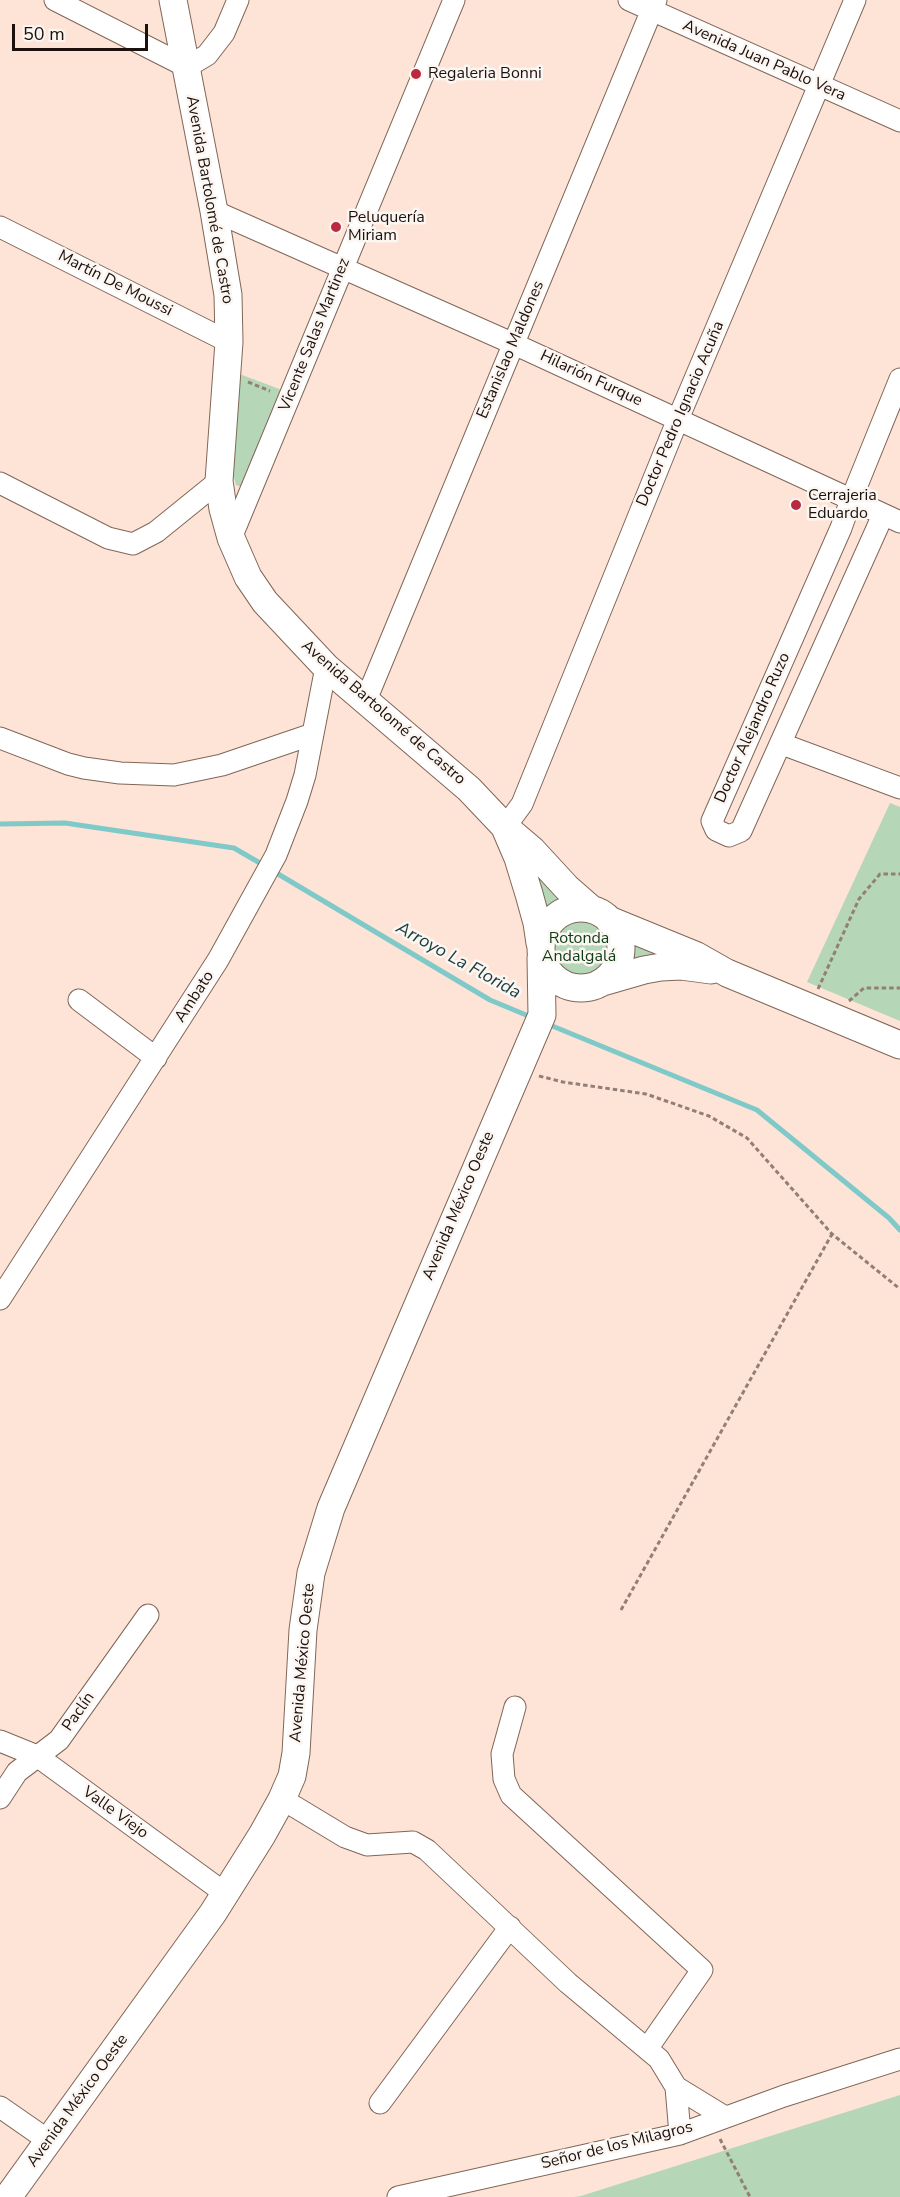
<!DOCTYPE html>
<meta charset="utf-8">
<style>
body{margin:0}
#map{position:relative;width:900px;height:2197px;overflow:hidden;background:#fee4d7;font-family:"Nunito Sans",sans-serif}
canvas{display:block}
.scale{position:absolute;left:12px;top:24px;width:136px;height:27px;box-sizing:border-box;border:3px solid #1c110c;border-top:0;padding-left:8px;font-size:18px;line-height:21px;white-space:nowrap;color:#1c110c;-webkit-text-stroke:4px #fcf6f2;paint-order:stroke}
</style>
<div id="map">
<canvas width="900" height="2197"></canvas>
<div class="scale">50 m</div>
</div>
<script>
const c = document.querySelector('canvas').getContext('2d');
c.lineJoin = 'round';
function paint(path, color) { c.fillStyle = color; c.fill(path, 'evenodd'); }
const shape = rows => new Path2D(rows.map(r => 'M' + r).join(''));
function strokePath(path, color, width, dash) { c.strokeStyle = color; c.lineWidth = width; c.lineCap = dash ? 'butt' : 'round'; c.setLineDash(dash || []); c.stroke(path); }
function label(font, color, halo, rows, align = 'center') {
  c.font = font + ' "Nunito Sans",sans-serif'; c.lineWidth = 5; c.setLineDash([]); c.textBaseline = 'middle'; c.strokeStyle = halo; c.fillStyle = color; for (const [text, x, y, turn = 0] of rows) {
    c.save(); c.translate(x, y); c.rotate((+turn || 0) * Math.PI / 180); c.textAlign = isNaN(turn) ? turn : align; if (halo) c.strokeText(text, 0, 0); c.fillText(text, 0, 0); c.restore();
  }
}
paint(shape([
 [237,373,282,390,241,487,236,485,231,467],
 [890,803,900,807,900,1021,807,982],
 [525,856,566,897,544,909],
 '550 948a30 30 0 1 1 60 0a30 30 0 1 1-60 0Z',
 [633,940,673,956,630,962],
 [900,2095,900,2197,574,2197,581,2196]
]), '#b5d6b7');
strokePath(shape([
 [0,824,65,823,234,848,265,866],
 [273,871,490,1000,531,1017],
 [545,1023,757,1110,889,1218,900,1230]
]), '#7fc9c9', 5);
const minor = shape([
 [55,0,187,67,207,55,224,33,238,0],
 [629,0,900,121],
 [214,211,514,344,900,522],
 [0,227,229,342],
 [0,483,108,538,133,544,156,532,219,481],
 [883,515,741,831,729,836,716,830,712,821,841,528,851,500,900,379],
 [231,538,454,0],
 [366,700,656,0],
 [0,738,68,764,84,768,120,773,174,775,222,765,313,734],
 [782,744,900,788],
 [505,827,522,804,678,419,855,0],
 [79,1000,156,1058],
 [0,1299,218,960,276,855,297,801,305,775,326,667],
 [515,1707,502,1754,504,1779,511,1795,702,1970,647,2049],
 [0,1741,37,1756,226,1894],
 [0,1798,17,1772,59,1740,148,1615],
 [282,1799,345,1837,367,1845,413,1842,427,1850,568,1983,659,2059,676,2087,680,2134],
 [676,2087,725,2117],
 [380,2103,510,1927],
 [0,2107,49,2141],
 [398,2197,680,2134,784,2096,900,2059]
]);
const major = shape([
 [173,0,214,211,228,295,229,342,219,481,223,509,231,538,248,577,265,602,326,667,469,789,505,827,532,850,567,888,591,909],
 [506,830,518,858,529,894,537,923,540,943],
 '541 948a40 40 0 1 1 80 0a40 40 0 1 1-80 0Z',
 [609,920,697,956,727,973,900,1045],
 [606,981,644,970,661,967,681,966,711,970],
 [8,2197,213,1913,262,1835,282,1799,292,1776,296,1753,303,1630,311,1573,331,1508,542,1015,541,958]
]);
strokePath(minor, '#816657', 23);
strokePath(major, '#816657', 29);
strokePath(shape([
 [248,382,270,391],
 [818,989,859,899,880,874,900,874],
 [849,1001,864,988,900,988],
 [539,1076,563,1082,646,1094,709,1116,747,1138,832,1234,900,1289],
 [621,1610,832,1234],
 [720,2139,750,2197]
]), '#927f76', 3, [4.5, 3]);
strokePath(minor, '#fff', 21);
strokePath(major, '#fff', 27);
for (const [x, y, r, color] of [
 [416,74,6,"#ba293f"],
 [336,227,6,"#ba293f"],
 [796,505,6,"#ba293f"]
]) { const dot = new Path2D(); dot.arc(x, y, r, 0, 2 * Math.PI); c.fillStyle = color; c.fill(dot); strokePath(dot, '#fcf6f2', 2); }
label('16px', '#1c110c', '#fcf6f2', [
 ["Avenida Juan Pablo Vera",764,61,24],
 ["Avenida Bartolomé de Castro",209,200,80],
 ["Martín De Moussi",115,284,27],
 ["Vicente Salas Martinez",315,335,-68],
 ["Estanislao Maldones",511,350,-67],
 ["Hilarión Furque",591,379,25],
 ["Doctor Pedro Ignacio Acuña",681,414,-67],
 ["Avenida Bartolomé de Castro",383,713,41],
 ["Doctor Alejandro Ruzo",753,728,-66],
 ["Ambato",195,997,-57],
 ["Avenida México Oeste",459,1206,-67],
 ["Avenida México Oeste",303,1663,-85],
 ["Paclín",79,1712,-55],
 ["Valle Viejo",115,1813,36],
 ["Avenida México Oeste",78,2101,-54],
 ["Señor de los Milagros",617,2146,-14]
]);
label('16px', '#1c110c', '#fcf6f2', [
 ["Regaleria Bonni",428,74],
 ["Peluquería",348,218],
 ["Miriam",348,236],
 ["Cerrajeria",808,496],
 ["Eduardo",808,514]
], 'left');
label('16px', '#0d3d16', '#fcf6f2', [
 ["Rotonda",579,939],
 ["Andalgalá",579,957]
]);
label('italic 18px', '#183d3d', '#fcf6f2', [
 ["Arroyo La Florida",458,961,29]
]);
</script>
